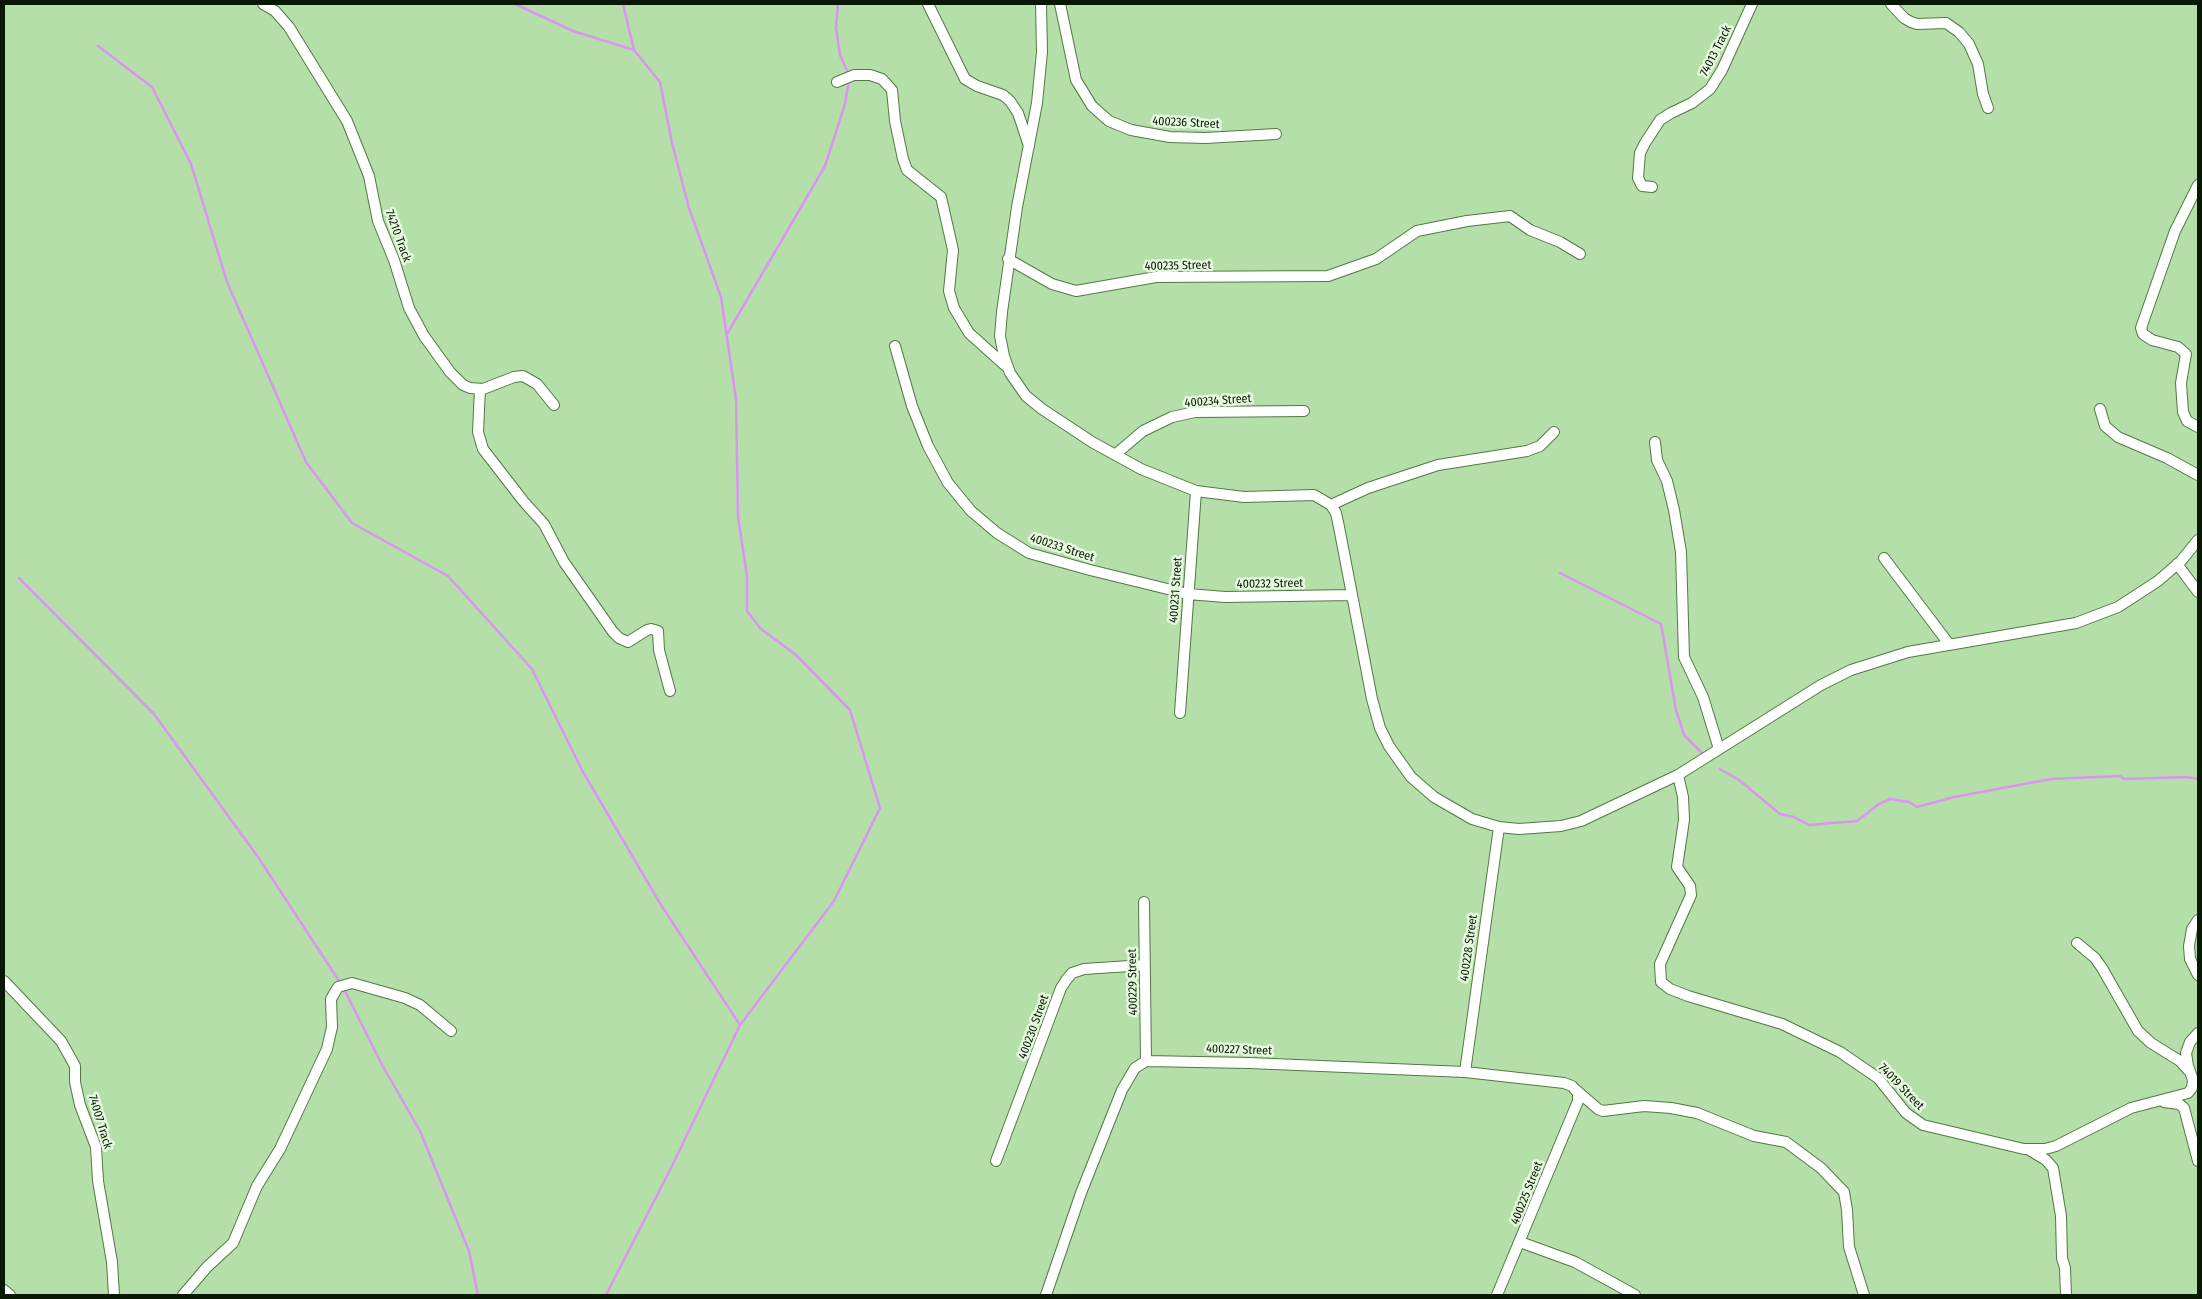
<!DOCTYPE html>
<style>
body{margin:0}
#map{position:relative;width:2202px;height:1299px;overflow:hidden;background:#b5dfa8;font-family:"Fira Sans Condensed",sans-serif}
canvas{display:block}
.frame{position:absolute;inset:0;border:5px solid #091805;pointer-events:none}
</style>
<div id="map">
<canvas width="2202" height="1299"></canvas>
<div class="frame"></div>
</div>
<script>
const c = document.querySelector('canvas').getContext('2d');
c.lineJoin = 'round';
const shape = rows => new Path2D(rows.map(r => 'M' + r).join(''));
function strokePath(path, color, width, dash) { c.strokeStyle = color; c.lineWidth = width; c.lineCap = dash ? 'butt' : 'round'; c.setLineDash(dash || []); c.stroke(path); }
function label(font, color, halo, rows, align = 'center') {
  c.font = font + ' "Fira Sans Condensed",sans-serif'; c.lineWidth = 5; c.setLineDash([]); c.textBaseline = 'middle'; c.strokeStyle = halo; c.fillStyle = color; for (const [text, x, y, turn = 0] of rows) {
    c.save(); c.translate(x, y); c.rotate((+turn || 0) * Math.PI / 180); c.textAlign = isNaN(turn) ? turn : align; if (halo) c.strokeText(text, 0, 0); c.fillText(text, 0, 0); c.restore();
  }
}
strokePath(shape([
 [515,4,573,31,634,50,660,82,672,143,689,208,721,297,736,399,738,517,747,576,747,611,761,629,796,655,850,710,880,808,834,901,740,1025,671,1168,606,1295],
 [623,4,634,50],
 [838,4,836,28,840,55,849,75],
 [98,46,152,87,191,164,227,282,306,462,352,523,448,576,532,669,583,772,661,905,740,1025],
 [727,334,825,166,845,104,849,80],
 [1560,573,1661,624,1676,710,1684,735,1703,754],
 [19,578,154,714,258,857,341,984],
 [1720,769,1739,780,1780,814,1794,817,1809,825,1857,821,1879,804,1890,799,1909,802,1917,807,1954,797,2051,779,2120,776,2124,779,2187,777,2198,779],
 [344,989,381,1063,420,1131,469,1251,478,1295]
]), '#dc94f2', 2.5);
const minor = shape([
 [263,4,275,11,289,27,347,121,369,176,378,221,394,260,409,308,424,336,450,372,463,385,470,388,483,389,514,377,523,376,537,384,554,405],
 [928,4,965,79,977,86,1003,95,1010,101,1018,113,1029,146],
 [1041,4,1042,52,1037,103,1017,207,1002,312,1000,336,1004,356,1010,373,1026,396,1042,409,1092,442,1141,469,1196,491,1244,497,1314,495,1331,505,1336,513,1339,527,1372,699,1380,728,1389,746,1411,777,1434,797,1472,819,1499,827,1519,829,1561,826,1581,821,1678,775,1821,685,1851,670,1908,652,2076,623,2118,607,2158,581,2181,561,2198,540],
 [1060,4,1076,80,1092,106,1109,121,1131,130,1170,137,1205,138,1276,134],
 [1891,4,1904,18,1911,22,1917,24,1946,23,1959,32,1969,44,1978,64,1983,94,1988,108],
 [837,82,854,75,870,75,882,79,892,90,895,121,903,159,907,170,941,197,953,250,949,291,954,308,969,333,1008,368],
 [2198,185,2175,231,2141,328,2143,334,2152,340,2178,347,2186,354,2181,383,2183,412,2187,421,2198,427],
 [1652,187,1642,186,1638,178,1640,153,1645,143,1660,120,1671,113,1692,103,1710,89,1722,70,1752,4],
 [1008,259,1052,284,1076,291,1156,277,1328,276,1376,259,1417,231,1467,221,1510,216,1530,230,1560,242,1580,254],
 [895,346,912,406,928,446,948,483,971,511,997,533,1029,553,1090,570,1188,594,1225,597,1352,595],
 [480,389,478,432,483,449,524,502,544,524,564,562,613,632,619,638,628,642,647,630,651,629,658,631,659,650,670,691],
 [2100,409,2105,426,2118,437,2167,458,2198,475],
 [1655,442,1657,460,1667,481,1674,510,1681,552,1684,657,1703,697,1719,749],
 [1116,454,1143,431,1172,417,1195,412,1304,411],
 [1331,505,1368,488,1438,465,1527,451,1540,446,1554,432],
 [1884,558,1949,644],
 [2177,564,2198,592],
 [1180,713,1196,491],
 [1678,775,1683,797,1684,820,1677,867,1690,886,1691,895,1660,964,1661,982,1670,989,1688,996,1782,1024,1840,1052,1878,1078,1906,1113,1923,1125,2024,1149,2045,1149,2056,1146,2131,1108,2188,1093,2192,1088,2193,1080,2188,1066,2186,1053,2190,1042,2198,1033],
 [1144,902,1146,1061],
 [2198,920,2192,929,2189,946,2190,959,2198,975],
 [2077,943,2095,958,2102,968,2138,1031,2151,1043,2180,1061,2188,1070],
 [4,981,61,1041,75,1066,75,1082,80,1105,96,1147,98,1181,112,1262,114,1295],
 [1465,1072,1499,827],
 [1576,1090,1598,1109,1603,1111,1644,1106,1671,1108,1697,1113,1754,1136,1786,1142,1821,1168,1844,1192,1847,1210,1849,1247,1864,1295],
 [2164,1102,2179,1104,2184,1108,2198,1161],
 [2031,1151,2046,1160,2053,1168,2061,1216,2062,1258,2065,1268,2066,1295],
 [996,1161,1061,988,1067,979,1072,973,1084,969,1145,965],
 [1520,1242,1575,1262,1635,1295],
 [4,1290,10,1295],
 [183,1295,207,1267,233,1243,257,1186,280,1149,327,1049,332,1027,331,999,338,987,352,983,405,998,420,1005,451,1031],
 [1046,1295,1081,1193,1122,1090,1135,1068,1146,1061,1249,1063,1465,1072,1564,1083,1572,1086,1578,1093,1578,1101,1497,1295]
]);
strokePath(minor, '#537846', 12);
strokePath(minor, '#fff', 10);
label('12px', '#091805', '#e4f9dd', [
 ["74013 Track",1716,51,-63],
 ["400236 Street",1186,123,3],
 ["74210 Track",398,236,70],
 ["400235 Street",1178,266,-1],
 ["400234 Street",1218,401,-4],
 ["400233 Street",1062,548,18],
 ["400232 Street",1270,584,-1],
 ["400231 Street",1176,590,-86],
 ["400228 Street",1469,948,-82],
 ["400229 Street",1133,982,-91],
 ["400230 Street",1034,1027,-70],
 ["400227 Street",1239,1050,2],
 ["74019 Street",1901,1087,46],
 ["74007 Track",100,1122,73],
 ["400225 Street",1527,1193,-68]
]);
</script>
